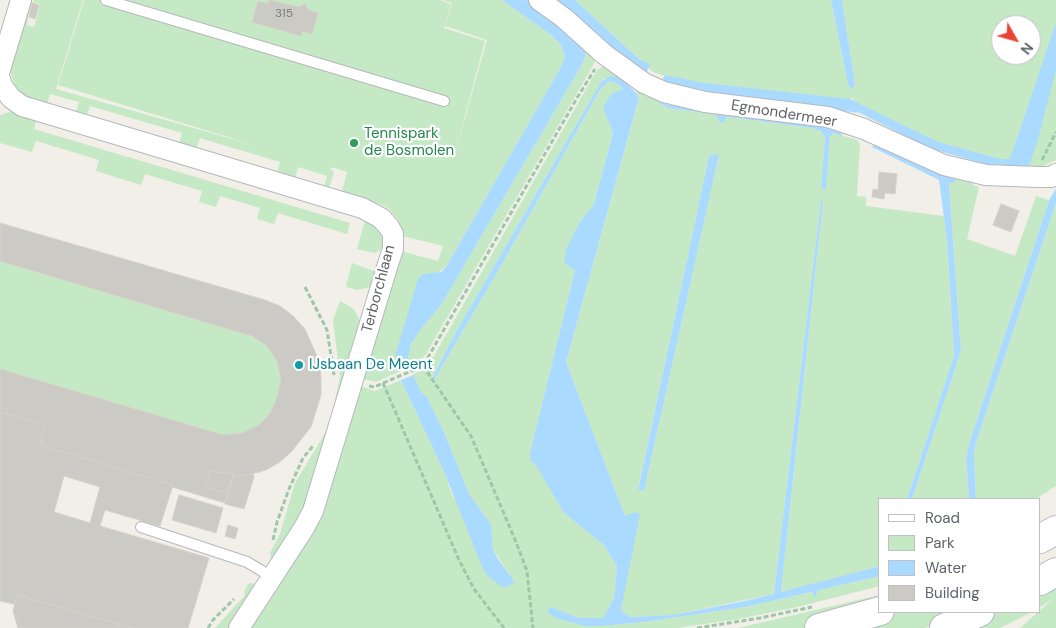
<!DOCTYPE html>
<style>
body{margin:0}
#map{position:relative;width:1056px;height:628px;overflow:hidden;background:#f1efe8;font-family:"DM Sans",sans-serif}
canvas{display:block}
.legend{position:absolute;left:878px;top:498px;width:162px;height:115px;box-sizing:border-box;background:#fff;border:1px solid #bfc1c3;margin:0;padding:6px 9px;list-style:none;font-size:15px;color:#5f6368}
.legend li{display:flex;align-items:center;gap:10px;height:25px}
.legend b{width:25px;border:1px solid #bfc1c3}
.north{position:absolute;left:991px;top:15px;width:50px;height:50px;box-sizing:border-box;background:#fff;border:1px solid #bfc1c3;border-radius:50%;rotate:128deg;font-size:14px;font-weight:700;line-height:20px;text-align:center;color:#5f6368}
.north::after{content:'';display:block;margin:auto;width:18px;height:22px;background:#ea4335;clip-path:polygon(50% 0,100% 100%,50% 72%,0 100%)}
</style>
<div id="map">
<canvas width="1056" height="628"></canvas>
<ul class="legend">
<li><b style="height:6px;background:#fff"></b>Road</li>
<li><b style="height:14px;background:#c5e8c5"></b>Park</li>
<li><b style="height:14px;background:#aadaff"></b>Water</li>
<li><b style="height:14px;background:#cccac5"></b>Building</li>
</ul>
<div class="north">N</div>
</div>
<script>
const c = document.querySelector('canvas').getContext('2d');
c.lineJoin = 'round';
function paint(path, color) { c.fillStyle = color; c.fill(path, 'evenodd'); }
const shape = rows => new Path2D(rows.map(r => 'M' + r).join(''));
function strokePath(path, color, width, dash) { c.strokeStyle = color; c.lineWidth = width; c.lineCap = dash ? 'butt' : 'round'; c.setLineDash(dash || []); c.stroke(path); }
function label(font, color, halo, rows, align = 'center') {
  c.font = font + ' "DM Sans",sans-serif'; c.lineWidth = 4.5; c.setLineDash([]); c.textBaseline = 'middle'; c.strokeStyle = halo; c.fillStyle = color; for (const [text, x, y, turn = 0] of rows) {
    c.save(); c.translate(x, y); c.rotate((+turn || 0) * Math.PI / 180); c.textAlign = isNaN(turn) ? turn : align; if (halo) c.strokeText(text, 0, 0); c.fillText(text, 0, 0); c.restore();
  }
}
paint(shape([
 [34,0,83,0,56,89,264,148,58,85,84,0,440,0,451,4,444,28,485,41,452,164,487,40,445,26,452,3,443,0,502,0,551,35,561,45,565,57,561,67,446,267,437,273,395,361,398,372,376,382,364,379,400,251,438,261,443,246,403,236,398,220,388,208,380,204,342,192,347,172,332,167,331,170,334,172,329,188,324,187,327,176,298,167,295,178,277,173,280,162,200,138,196,149,179,144,182,133,90,106,86,117,76,113,79,102,50,94,47,105,30,99,19,91,14,84,10,69,24,10,29,11,27,25,34,27,40,4,33,2],
 [526,0,535,0,572,29,594,50,595,62,426,354,416,365,409,368,407,362,411,344,421,329,441,305,584,61,586,52,584,45,563,26],
 [575,0,831,0,848,84,852,89,855,84,842,0,1056,0,1056,160,1041,167,959,155,863,109,852,98,845,103,674,79,653,72],
 [1001,25,1031,25,1031,55,1001,55],
 [605,65,620,77,604,79,601,82,456,332,432,377,434,380,498,271,601,88,610,81,619,85,623,89,603,108,613,133,594,204,580,222,575,270,530,453,564,513,604,545,617,567,614,598,603,618,579,618,551,607,558,619,577,624,601,626,644,622,745,607,813,592,817,596,816,591,880,576,880,586,793,608,738,619,678,628,249,628,360,386,375,391,401,380,445,474,452,495,515,582,493,549,491,524,469,494,445,434,427,397,421,392,412,375,425,368,435,354,597,70],
 [640,89,660,98,659,103,668,108,714,114,725,119,728,117,811,128,821,131,825,137,821,188,826,190,830,137,834,133,857,140,860,144,857,196,866,197,866,206,944,216,947,240,954,356,907,499,880,499,880,566,781,593,823,200,821,200,774,594,673,615,630,617,621,611,623,594,625,516,566,362,639,99,636,93],
 [719,155,644,491,643,491,638,489,709,156],
 [13,111,37,118,34,129,350,223,347,234,278,213,274,224,257,219,260,208,220,196,216,207,199,202,202,191,145,174,141,185,96,171,99,160,36,141,32,152,0,143,0,115],
 [955,176,973,179,973,185,979,187,967,239,1015,256,1036,196,1049,200,969,444,966,458,969,499,912,499,961,351,949,183],
 [1056,203,1056,486,1036,499,976,499,974,453,976,443],
 [366,217,381,233,383,245,380,250,375,253,357,249],
 [0,261,252,336,267,346,277,361,281,378,278,395,271,412,259,425,242,433,223,435,0,369],
 [352,263,374,271,374,282,370,287,357,290,346,287],
 [340,301,354,309,361,323,312,497,272,562,270,553,280,534,295,483,330,425,340,377,333,320],
 [1056,578,1056,628,1020,628,1053,599,1040,607,1040,588],
 [251,583,258,585,231,628,215,628,245,595,244,592,248,584],
 [880,595,880,607,803,628,738,628],
 [896,612,964,612,925,628,847,628],
 [992,612,1032,612,1000,628,959,628]
]), '#c5e8c5');
paint(shape([
 [502,0,526,0,563,26,584,45,586,52,584,61,441,305,421,329,411,344,407,362,409,368,398,372,395,361,396,353,418,279,423,274,441,272,446,267,561,67,565,57,561,45,551,35],
 [554,0,575,0,640,60,650,64,647,72,637,68],
 [831,0,842,0,855,84,852,90,848,84],
 [1056,23,1056,70,1038,139,1029,166,1022,168,1009,169,985,164,929,148,860,113,704,93,673,85,662,80,665,75,704,83,850,99,938,142,1000,159,1010,159],
 [610,76,620,77,636,93,639,98,566,362,625,516,635,512,640,514,621,610,630,617,673,615,740,602,774,594,821,200,823,200,781,592,880,566,880,576,816,591,817,596,814,596,812,592,745,607,644,622,601,626,585,626,558,619,547,612,551,607,579,618,603,618,614,598,617,567,604,545,564,513,534,462,531,463,530,453,575,270,564,263,567,247,580,222,594,204,613,133,603,108,611,94,623,89,619,85,610,81,601,88,498,271,434,380,432,378,456,332,601,82],
 [660,102,669,105,724,112,796,121,841,130,842,136,834,133,830,137,826,190,821,188,825,137,821,131,811,128,728,117,725,119,724,123,719,122,718,117,714,114,668,108,659,103],
 [874,144,955,176,955,182,949,183,961,351,912,499,907,499,954,356,947,240,939,180,872,147],
 [719,154,719,155,644,491,638,490,709,156],
 [1056,189,1056,203,976,443,974,453,976,499,969,499,966,458,969,444,1049,200],
 [413,375,421,392,427,397,445,434,469,494,491,524,493,549,498,559,515,582,504,588,488,576,483,569,445,474,401,380]
]), '#aadaff');
const building = shape([
 [269,0,299,7,305,4,308,10,318,13,312,34,302,31,301,36,252,22,258,1,268,4,269,0],
 [32,3,39,5,35,19,29,17,32,3],
 [879,172,897,174,895,194,885,193,884,199,872,197,873,189,878,190,879,172],
 [1001,204,1019,211,1011,232,993,225,1001,204],
 [0,223,265,300,280,306,293,316,305,329,319,361,321,377,321,395,311,427,292,451,280,462,266,470,252,474,233,477,233,474,210,471,205,487,228,493,225,503,172,487,173,485,40,445,46,425,0,412,0,369,223,435,242,433,259,425,271,412,278,395,281,378,277,361,267,346,252,336,0,261,0,223],
 [0,412,46,425,40,445,173,485,160,526,105,510,100,526,209,558,188,628,132,628,17,595,14,604,0,601,0,412],
 [64,476,100,487,90,523,54,512,64,476],
 [210,471,233,474,228,493,205,487,210,471],
 [253,474,254,477,244,509,225,504,233,477,253,474],
 [179,495,223,508,216,533,172,520,179,495],
 [228,525,238,528,235,539,225,536,228,525],
 [17,595,24,597,132,628,18,628,13,611,17,595]
]);
paint(building, '#cccac5');
strokePath(building, '#d6d1c6', 1);
const lane = shape([
 [106,0,444,101],
 [141,527,247,562,272,577]
]);
const street = shape([
 [539,0,564,18,604,54,644,83,664,92,705,102,828,117,864,129,944,165,986,175,1038,177,1051,177,1056,174],
 [0,70,21,0],
 [0,79,2,86,11,98,22,106,362,208,381,218,389,227,393,234,393,249,388,264,313,511,304,528,239,628]
]);
const secondary = shape([
 [1040,539,1056,530],
 [1040,581,1056,572],
 [819,628,880,611],
 [944,628,980,612]
]);
strokePath(lane, '#b5b8bc', 12);
strokePath(street, '#b5b8bc', 22);
strokePath(secondary, '#b6babf', 30);
strokePath(shape([
 [1042,160,1056,132],
 [305,287,327,330,334,375],
 [423,366,471,436,516,542,527,571,533,628],
 [383,383,459,560,474,589,504,628],
 [369,386,374,387,423,366,577,98,595,69],
 [273,540,277,522,289,489,303,458,313,446],
 [208,628,213,620,234,599],
 [697,628,760,618,812,607]
]), '#9cc7a9', 3, [5, 2.5]);
strokePath(lane, '#fff', 10);
strokePath(street, '#fff', 20);
strokePath(secondary, '#fff', 28);
for (const [x, y, r, color] of [
 [354,143,5,"#2e9e5b"],
 [299,365,5,"#0f9aa8"]
]) { const dot = new Path2D(); dot.arc(x, y, r, 0, 2 * Math.PI); c.fillStyle = color; c.fill(dot); strokePath(dot, '#fff', 2); }
label('12px', '#7a7d7f', null, [
 ["315",284,14]
]);
label('15px', '#5f6368', '#fff', [
 ["Egmondermeer",784,114,9],
 ["Terborchlaan",379,289,-75]
]);
label('15px', '#27864d', '#fff', [
 ["Tennispark",364,134],
 ["de Bosmolen",364,151]
], 'left');
label('15px', '#0d838f', '#fff', [
 ["IJsbaan De Meent",309,365]
], 'left');
</script>
